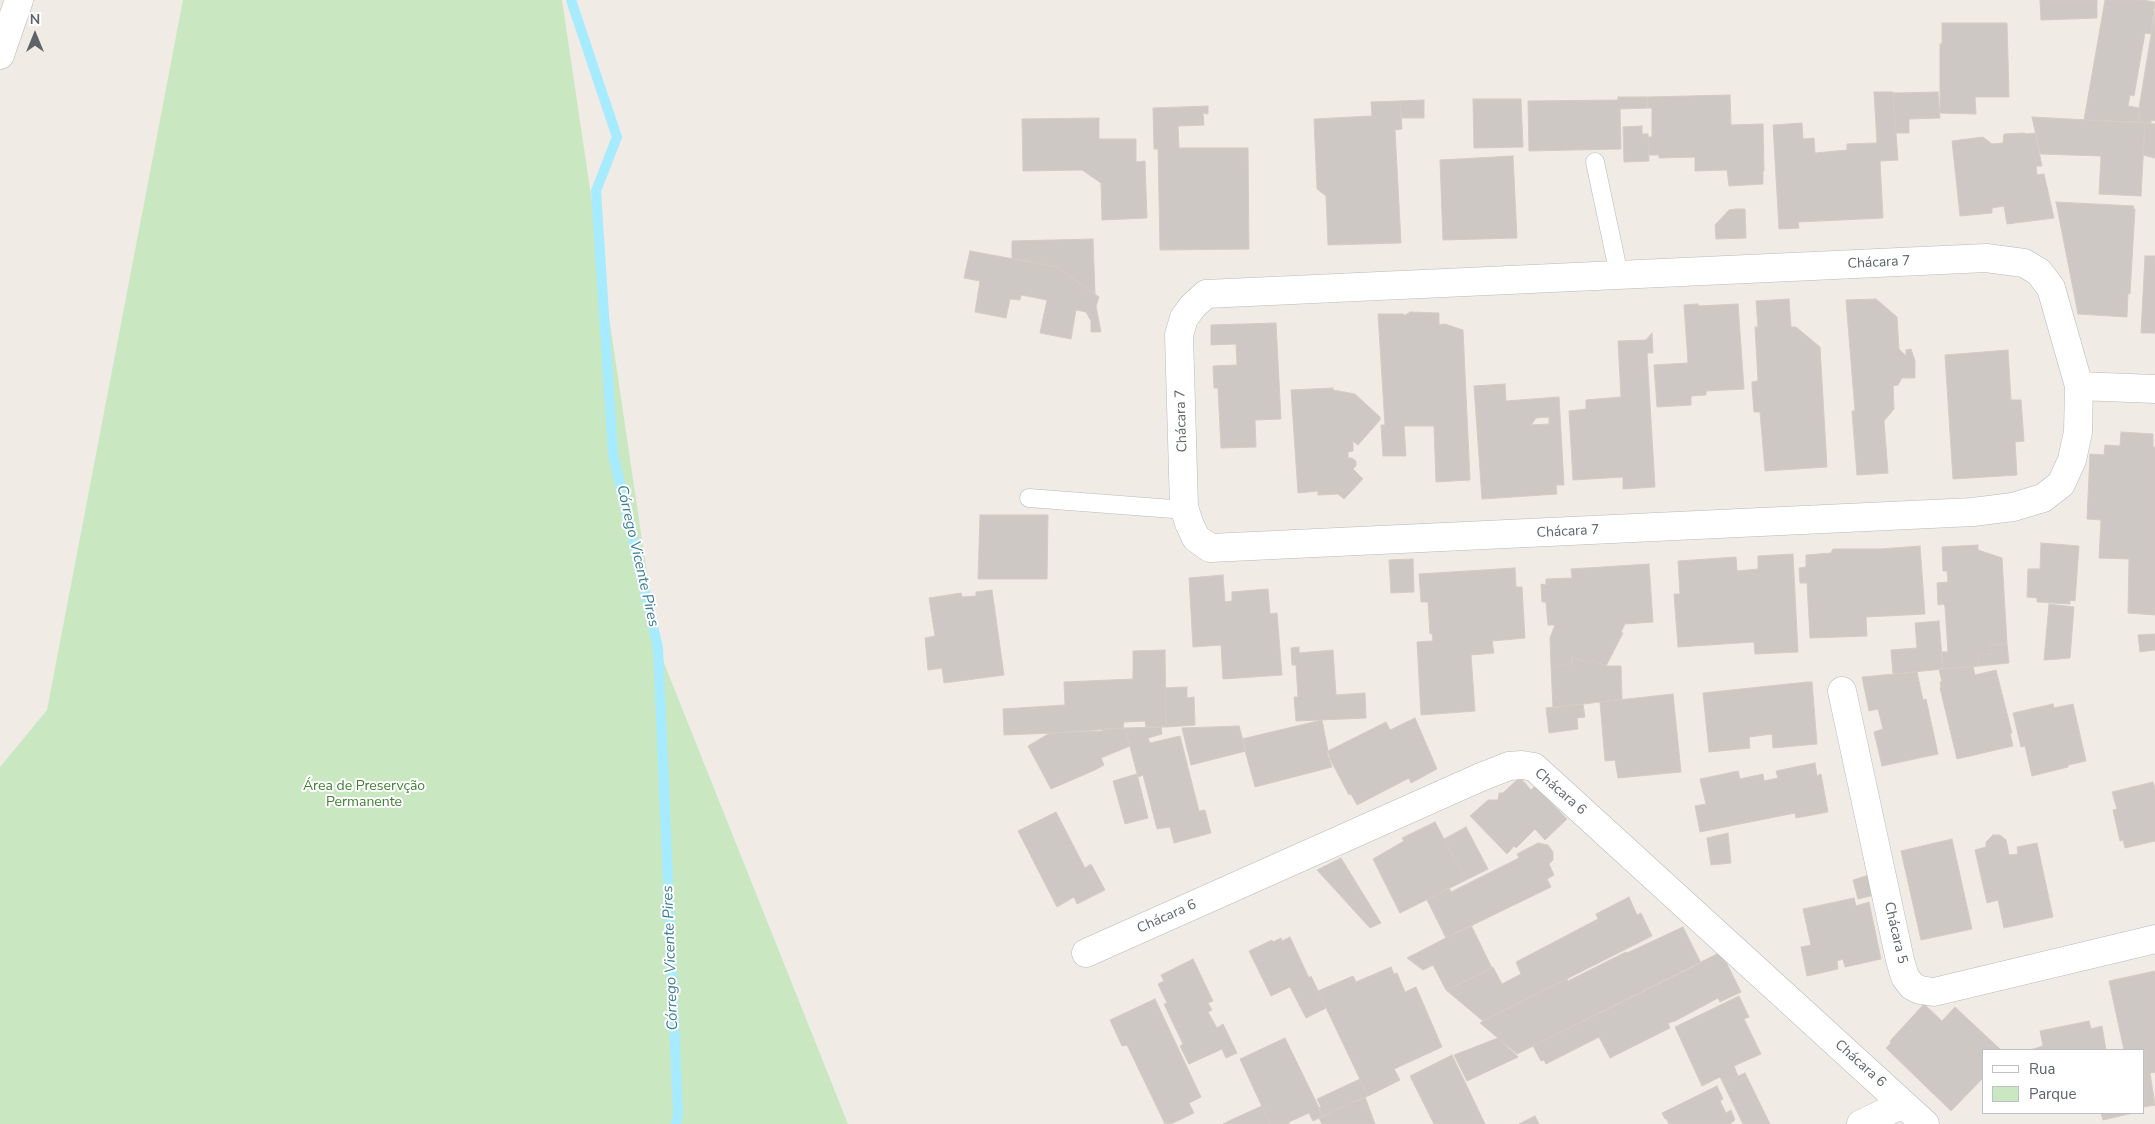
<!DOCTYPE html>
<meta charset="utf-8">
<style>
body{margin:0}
#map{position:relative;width:2155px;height:1124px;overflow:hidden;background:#f0ebe5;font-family:"Nunito Sans",sans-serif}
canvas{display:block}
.legend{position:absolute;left:1982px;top:1049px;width:162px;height:65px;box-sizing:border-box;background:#fff;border:1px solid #bec1c2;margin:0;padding:6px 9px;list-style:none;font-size:15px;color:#5d6366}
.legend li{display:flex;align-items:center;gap:10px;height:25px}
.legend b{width:25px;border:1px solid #bec1c2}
.north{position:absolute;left:10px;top:10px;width:50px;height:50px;-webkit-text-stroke:4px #fff;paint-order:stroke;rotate:0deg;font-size:14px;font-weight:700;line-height:20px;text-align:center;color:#5d6366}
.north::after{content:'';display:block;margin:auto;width:18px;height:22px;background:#5d6366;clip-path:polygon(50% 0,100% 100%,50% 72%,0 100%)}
</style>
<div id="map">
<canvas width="2155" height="1124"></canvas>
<ul class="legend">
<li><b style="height:6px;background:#fff"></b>Rua</li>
<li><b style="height:14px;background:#c9e8c1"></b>Parque</li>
</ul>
<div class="north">N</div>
</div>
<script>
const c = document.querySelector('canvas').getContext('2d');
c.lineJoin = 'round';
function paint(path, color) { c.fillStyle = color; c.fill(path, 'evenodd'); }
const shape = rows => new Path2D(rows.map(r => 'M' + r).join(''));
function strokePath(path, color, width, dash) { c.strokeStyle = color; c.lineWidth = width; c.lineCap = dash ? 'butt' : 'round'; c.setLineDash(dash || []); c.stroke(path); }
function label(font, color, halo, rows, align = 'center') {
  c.font = font + ' "Nunito Sans",sans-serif'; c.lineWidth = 4; c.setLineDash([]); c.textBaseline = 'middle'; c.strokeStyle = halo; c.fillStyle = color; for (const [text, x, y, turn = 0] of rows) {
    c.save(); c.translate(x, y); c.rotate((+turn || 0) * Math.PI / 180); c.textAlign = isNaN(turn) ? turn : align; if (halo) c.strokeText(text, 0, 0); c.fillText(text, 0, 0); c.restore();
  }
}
paint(shape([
 [183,0,562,0,658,648,848,1124,0,1124,0,767,47,710]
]), '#c9e8c1');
strokePath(shape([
 [571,0,617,137,596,191,613,454,658,648,678,1114,676,1124]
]), '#a6ebff', 10);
const building = shape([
 [2040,0,2097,0,2097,18,2041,20,2040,0],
 [2105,0,2142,0,2155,2,2151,34,2145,33,2134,96,2130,95,2128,106,2139,108,2139,122,2084,120,2105,0],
 [2155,11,2155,121,2151,120,2151,123,2139,122,2139,108,2155,11],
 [1942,23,2007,23,2009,97,1975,97,1976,114,1940,113,1940,44,1942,44,1942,23],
 [1874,92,1893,92,1898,160,1880,161,1883,218,1798,222,1799,228,1779,229,1773,125,1802,123,1803,139,1814,138,1815,153,1847,150,1847,144,1877,143,1874,92],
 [1938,92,1940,118,1909,119,1909,133,1896,133,1893,93,1938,92],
 [1730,95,1731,125,1763,124,1764,171,1763,171,1763,184,1729,186,1727,170,1695,171,1695,157,1659,158,1659,155,1649,155,1648,137,1652,137,1652,108,1647,108,1647,97,1730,95],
 [1618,97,1647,97,1647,108,1620,109,1621,149,1529,151,1528,101,1618,100,1618,97],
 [1473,99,1521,99,1523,147,1474,148,1473,99],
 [1424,100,1424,118,1401,118,1400,101,1424,100],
 [1400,101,1402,129,1395,130,1401,243,1328,245,1326,196,1317,189,1314,119,1372,116,1371,102,1400,101],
 [1208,106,1208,114,1203,113,1204,125,1178,126,1179,148,1248,148,1249,249,1160,250,1158,149,1154,149,1153,108,1208,106],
 [2032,117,2145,123,2141,196,2099,194,2101,156,2040,154,2032,117],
 [1099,118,1099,139,1136,139,1136,162,1145,161,1147,218,1102,220,1101,183,1082,170,1023,171,1022,119,1099,118],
 [2145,123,2155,124,2155,158,2143,155,2145,123],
 [1642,126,1642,134,1648,134,1649,161,1624,162,1623,127,1642,126],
 [2024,133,2026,134,2035,133,2042,166,2036,166,2037,175,2044,174,2054,218,2007,224,2004,206,1992,208,1992,213,1960,216,1952,141,1983,137,1992,144,2003,143,2004,134,2024,133],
 [1513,156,1517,238,1443,240,1440,160,1513,156],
 [2056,202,2134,206,2133,209,2135,209,2130,294,2128,293,2127,317,2078,314,2056,202],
 [1736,209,1745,209,1746,238,1716,239,1715,225,1729,210,1736,209],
 [1093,239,1095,294,1057,267,1012,258,1012,241,1093,239],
 [970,251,1057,267,1099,297,1096,306,1101,332,1091,332,1091,321,1086,312,1076,310,1071,339,1040,333,1047,300,1021,295,1020,300,1010,299,1006,318,975,312,980,281,964,278,970,251],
 [2145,256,2155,256,2155,333,2141,333,2145,256],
 [1789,299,1791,327,1796,327,1820,347,1827,467,1765,471,1760,412,1754,412,1752,386,1752,382,1758,381,1755,327,1758,327,1756,301,1789,299],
 [1876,299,1897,317,1899,349,1906,356,1906,350,1911,349,1915,361,1915,378,1902,378,1898,385,1893,386,1894,409,1884,421,1888,473,1857,475,1852,411,1855,411,1846,300,1876,299],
 [1698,304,1698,306,1738,304,1744,389,1706,391,1706,395,1691,396,1691,405,1657,407,1654,365,1688,363,1684,305,1698,304],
 [1410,312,1439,313,1439,325,1445,324,1463,330,1470,480,1436,482,1434,426,1404,426,1406,456,1383,456,1381,425,1385,425,1378,314,1404,314,1404,316,1410,312],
 [1276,323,1281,419,1255,420,1256,447,1221,448,1218,388,1214,388,1213,366,1237,365,1236,344,1211,345,1211,325,1276,323],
 [1652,333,1653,353,1647,353,1655,487,1623,489,1623,477,1573,480,1569,411,1586,409,1586,400,1621,397,1618,341,1646,340,1652,333],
 [2008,350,2011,400,2021,400,2024,441,2015,442,2017,475,1953,479,1945,355,2008,350],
 [1505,384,1506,401,1559,397,1564,485,1556,485,1557,494,1482,499,1474,386,1505,384],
 [1549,417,1549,424,1531,425,1536,418,1549,417],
 [1333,388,1333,390,1355,394,1380,417,1380,420,1358,445,1353,441,1353,451,1348,452,1348,458,1352,458,1356,461,1356,466,1353,469,1363,479,1344,499,1338,494,1318,495,1318,491,1298,493,1291,390,1333,388],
 [2121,432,2153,434,2153,447,2155,447,2155,615,2128,613,2129,559,2099,558,2101,520,2087,519,2090,454,2104,455,2105,445,2120,446,2121,432],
 [980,515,1048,515,1047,579,978,579,980,515],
 [2041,543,2079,546,2075,601,2070,600,2070,604,2037,602,2037,598,2027,597,2028,569,2040,569,2041,543],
 [1978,545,1978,550,2002,558,2007,644,1990,645,1991,654,1978,655,1979,666,1943,669,1941,652,1948,652,1945,607,1944,604,1938,605,1937,583,1948,582,1947,571,1943,571,1942,547,1978,545],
 [1920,546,1925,614,1866,617,1867,636,1810,638,1807,583,1800,583,1799,568,1806,567,1806,555,1831,553,1833,549,1881,549,1920,546],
 [1793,554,1798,652,1755,654,1754,642,1678,647,1674,594,1680,594,1678,561,1736,557,1737,571,1758,569,1758,556,1793,554],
 [1413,559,1414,592,1391,593,1389,560,1413,559],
 [1649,564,1653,622,1625,624,1621,632,1623,633,1606,666,1592,660,1589,664,1572,656,1572,664,1551,666,1550,638,1555,625,1548,625,1546,602,1542,602,1541,584,1546,585,1546,579,1572,578,1571,569,1649,564],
 [1515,568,1516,587,1522,587,1525,638,1492,641,1494,653,1471,655,1475,711,1421,715,1417,642,1433,641,1432,633,1430,634,1428,602,1421,602,1419,574,1515,568],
 [1223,575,1225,602,1232,601,1232,592,1268,589,1270,614,1277,613,1282,675,1223,679,1221,645,1193,647,1189,578,1223,575],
 [992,590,1004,675,944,683,942,668,928,670,925,638,935,636,929,598,961,593,962,597,976,596,976,592,992,590],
 [2049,604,2074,607,2070,658,2044,660,2049,604],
 [1939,621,1943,669,1893,674,1891,650,1917,648,1915,623,1939,621],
 [2155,634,2155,650,2140,652,2138,635,2155,634],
 [2007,644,2009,663,1979,666,1978,655,1991,654,1990,645,2007,644],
 [1299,647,1299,653,1333,650,1336,695,1365,693,1366,718,1296,721,1294,697,1298,697,1296,665,1292,665,1291,648,1299,647],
 [1165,650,1166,727,1146,727,1145,721,1124,722,1123,728,1105,729,1102,731,1004,735,1003,709,1065,705,1064,682,1133,679,1133,651,1165,650],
 [1572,656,1589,664,1592,660,1606,666,1621,666,1622,699,1553,708,1551,666,1572,664,1572,656],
 [1973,666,1975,675,1996,670,2012,733,2010,733,2013,746,1957,759,1940,688,1941,688,1940,682,1942,682,1939,669,1973,666],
 [1917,672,1923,700,1926,699,1938,754,1882,766,1874,732,1883,729,1878,709,1869,711,1862,677,1917,672],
 [1807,682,1812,682,1817,744,1773,748,1772,734,1749,737,1750,748,1709,752,1703,693,1807,682],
 [1187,687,1187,698,1194,697,1195,725,1166,727,1165,688,1187,687],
 [1673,694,1681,772,1618,778,1615,760,1605,761,1600,702,1673,694],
 [1583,704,1585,717,1577,718,1578,729,1549,733,1546,708,1583,704],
 [2053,704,2054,708,2073,704,2086,761,2068,765,2068,767,2032,776,2025,746,2021,747,2013,713,2053,704],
 [1415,718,1437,769,1411,783,1409,778,1357,805,1351,794,1349,795,1330,759,1328,751,1386,722,1390,730,1415,718],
 [1322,720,1328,751,1327,753,1332,767,1255,787,1242,739,1322,720],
 [1239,726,1246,751,1191,765,1182,728,1239,726],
 [1161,727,1162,734,1148,738,1150,743,1180,736,1199,811,1205,810,1211,833,1174,843,1170,827,1157,829,1143,775,1138,777,1125,728,1161,727],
 [1125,728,1130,746,1101,758,1104,765,1095,770,1051,789,1028,746,1050,733,1125,728],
 [1815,763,1817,776,1821,774,1828,812,1796,818,1795,813,1700,832,1695,806,1706,804,1700,779,1738,771,1740,779,1763,774,1764,781,1778,778,1776,771,1815,763],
 [1137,774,1148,818,1125,824,1113,781,1137,774],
 [1520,777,1531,790,1535,786,1567,819,1545,840,1535,829,1516,848,1514,846,1507,854,1470,816,1488,800,1498,800,1499,793,1503,793,1520,777],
 [2153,782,2155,789,2155,841,2125,848,2123,840,2120,841,2113,810,2117,809,2112,792,2153,782],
 [1056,812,1085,868,1091,864,1105,890,1077,904,1074,897,1057,907,1018,831,1056,812],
 [1435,822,1466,880,1400,913,1373,859,1404,841,1402,838,1435,822],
 [1466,827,1488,869,1466,880,1444,839,1466,827],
 [1728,833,1731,863,1711,865,1707,838,1728,833],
 [1993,835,2000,835,2006,840,2009,855,2018,854,2017,847,2037,843,2053,917,2004,928,1998,900,1987,903,1975,850,1986,847,1986,842,1993,835],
 [1952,839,1972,929,1921,940,1901,851,1952,839],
 [1538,843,1548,845,1553,852,1553,860,1549,864,1554,875,1547,879,1551,887,1446,938,1427,900,1449,888,1451,892,1519,858,1517,854,1538,843],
 [1341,858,1381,923,1370,928,1317,870,1341,858],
 [1869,875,1874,895,1858,899,1853,880,1869,875],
 [1629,897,1637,915,1641,913,1652,936,1483,1021,1446,990,1493,967,1502,984,1521,974,1516,962,1598,919,1596,914,1629,897],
 [1854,898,1856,906,1869,902,1881,959,1845,967,1843,959,1837,961,1838,969,1807,976,1801,947,1811,945,1803,909,1854,898],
 [1471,925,1492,968,1446,990,1433,965,1423,970,1407,958,1471,925],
 [1683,927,1701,963,1517,1054,1480,1023,1567,979,1568,981,1626,952,1627,953,1683,927],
 [1290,937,1309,978,1311,976,1326,1008,1306,1018,1290,987,1271,996,1249,951,1272,940,1273,942,1281,938,1282,941,1290,937],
 [1721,952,1741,992,1720,1002,1718,998,1675,1021,1668,1023,1670,1028,1610,1058,1599,1037,1546,1064,1544,1060,1541,1061,1533,1046,1721,952],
 [1193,959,1213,1001,1208,1003,1212,1010,1208,1012,1217,1028,1223,1024,1237,1053,1226,1058,1222,1049,1189,1064,1180,1046,1183,1044,1164,1004,1167,1003,1158,984,1164,981,1161,975,1193,959],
 [1391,967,1394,974,1397,973,1405,992,1416,987,1442,1047,1394,1069,1400,1080,1368,1096,1318,991,1353,976,1356,982,1391,967],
 [2155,971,2155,1072,2150,1073,2155,1105,2144,1107,2144,1050,2124,1050,2109,981,2155,971],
 [1739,996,1749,1017,1744,1019,1761,1054,1734,1066,1738,1076,1723,1083,1720,1077,1702,1086,1675,1027,1739,996],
 [1155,999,1201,1097,1189,1103,1194,1113,1171,1124,1165,1124,1127,1045,1122,1046,1110,1020,1155,999],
 [1924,1004,1942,1021,1955,1007,2001,1050,1984,1050,1984,1077,1951,1111,1886,1048,1891,1043,1890,1041,1924,1004],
 [2089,1021,2091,1029,2102,1026,2106,1050,2030,1050,2043,1046,2040,1031,2089,1021],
 [1285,1038,1323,1116,1313,1121,1309,1113,1289,1122,1289,1124,1270,1124,1240,1059,1285,1038],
 [1498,1038,1518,1057,1467,1081,1454,1055,1498,1038],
 [1452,1055,1485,1124,1434,1124,1410,1076,1452,1055],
 [1745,1073,1770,1124,1743,1124,1723,1083,1745,1073],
 [1360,1079,1368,1096,1323,1116,1318,1108,1321,1107,1317,1099,1360,1079],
 [1717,1086,1723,1099,1720,1101,1726,1113,1731,1110,1735,1120,1730,1124,1669,1124,1666,1118,1665,1119,1662,1113,1717,1086],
 [1365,1097,1375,1124,1322,1124,1319,1118,1365,1097],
 [1262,1106,1270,1124,1223,1124,1233,1119,1262,1106],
 [2101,1113,2133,1113,2103,1120,2101,1113],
 [1535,1116,1539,1124,1519,1124,1535,1116]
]);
paint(building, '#cdc8c4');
strokePath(building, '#d5cbc3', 1);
const service = shape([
 [1595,162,1619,275],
 [1029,498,1186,510]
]);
const minor = shape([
 [0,55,19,0],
 [1986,258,2024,263,2039,272,2051,288,2079,386,2078,432,2072,460,2061,484,2043,498,2013,507,1973,512,1210,548,1196,538,1189,523,1184,507,1179,335,1184,318,1193,306,1206,294,1986,258],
 [2079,386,2155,389],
 [1842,691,1900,960,1905,977,1912,986,1920,990,1934,992,2155,939],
 [1086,953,1481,777,1509,766,1522,765,1534,767,1925,1124],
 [1861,1124,1903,1104]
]);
strokePath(service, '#b6b9bc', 19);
strokePath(minor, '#b6b9bc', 29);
strokePath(service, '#fff', 18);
strokePath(minor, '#fff', 28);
label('14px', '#5d6366', '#fff', [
 ["Chácara 7",1879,263,-3],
 ["Chácara 7",1182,421,-92],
 ["Chácara 7",1568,532,-3],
 ["Chácara 6",1560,792,41],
 ["Chácara 6",1167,917,-24],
 ["Chácara 5",1895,933,77],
 ["Chácara 6",1860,1064,42]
]);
label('14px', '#3e8131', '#fff', [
 ["Área de Preservção",364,787],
 ["Permanente",364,803]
]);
label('italic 15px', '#377c9a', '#fff', [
 ["Córrego Vicente Pires",637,556,77],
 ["Córrego Vicente Pires",671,958,-92]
]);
</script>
